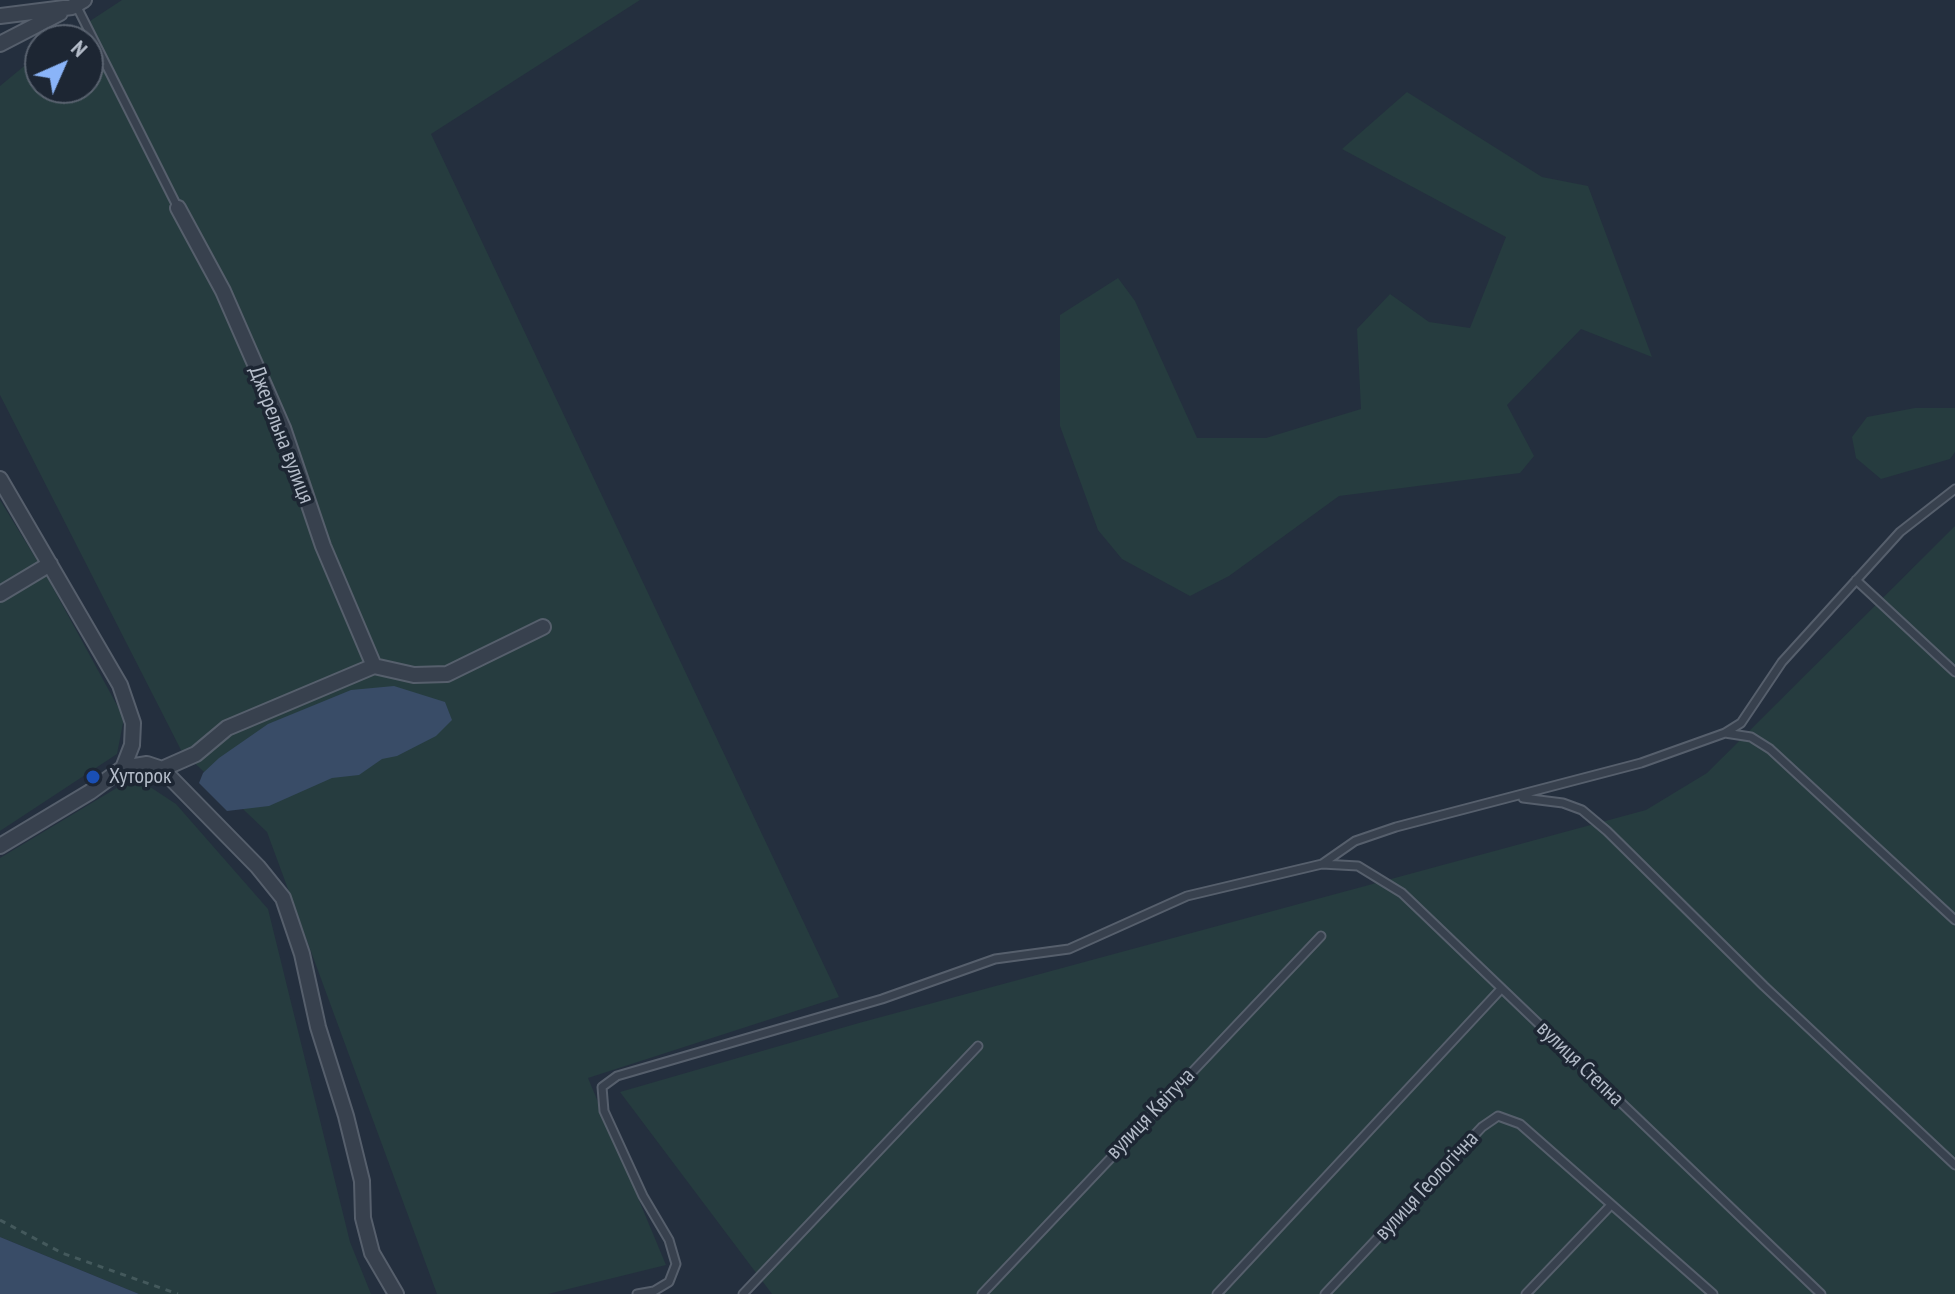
<!DOCTYPE html>
<meta charset="utf-8">
<style>
body{margin:0}
#map{position:relative;width:1955px;height:1294px;overflow:hidden;background:#242f3e;font-family:"PT Sans Narrow",sans-serif}
canvas{display:block}
.north{position:absolute;left:24px;top:24px;width:80px;height:80px;box-sizing:border-box;background:#1d2633;border:2px solid #59626f;border-radius:50%;rotate:45deg;font-size:22px;font-weight:700;line-height:32px;text-align:center;color:#b4bcc9}
.north::after{content:'';display:block;margin:auto;width:28px;height:36px;background:#8ab4f8;clip-path:polygon(50% 0,100% 100%,50% 72%,0 100%)}
</style>
<div id="map">
<canvas width="1955" height="1294"></canvas>
<div class="north">N</div>
</div>
<script>
const c = document.querySelector('canvas').getContext('2d');
c.lineJoin = 'round';
function paint(path, color) { c.fillStyle = color; c.fill(path, 'evenodd'); }
const shape = rows => new Path2D(rows.map(r => 'M' + r).join(''));
function strokePath(path, color, width, dash) { c.strokeStyle = color; c.lineWidth = width; c.lineCap = dash ? 'butt' : 'round'; c.setLineDash(dash || []); c.stroke(path); }
function label(font, color, halo, rows, align = 'center') {
  c.font = font + ' "PT Sans Narrow",sans-serif'; c.lineWidth = 7; c.setLineDash([]); c.textBaseline = 'middle'; c.strokeStyle = halo; c.fillStyle = color; for (const [text, x, y, turn = 0] of rows) {
    c.save(); c.translate(x, y); c.rotate((+turn || 0) * Math.PI / 180); c.textAlign = isNaN(turn) ? turn : align; if (halo) c.strokeText(text, 0, 0); c.fillText(text, 0, 0); c.restore();
  }
}
paint(shape([
 [122,0,640,0,431,134,839,997,588,1078,666,1265,548,1294,437,1294,267,832,181,750,0,395,0,86,40,53,40,88,88,88,88,40,61,40],
 [1407,92,1542,177,1588,186,1652,357,1581,329,1507,405,1534,456,1520,473,1339,496,1229,576,1190,596,1122,559,1098,530,1060,426,1060,315,1118,278,1135,301,1197,438,1266,438,1361,409,1357,329,1390,294,1429,322,1470,328,1506,237,1342,149],
 [1915,408,1955,408,1955,452,1950,459,1881,479,1856,458,1852,437,1867,417],
 [0,500,46,575,124,718,117,754,0,831],
 [1955,526,1955,1294,772,1294,620,1092,859,1023,1646,810,1707,773],
 [135,777,176,804,268,909,350,1242,371,1294,139,1294,0,1237,0,858]
]), '#263c3f');
paint(shape([
 [394,686,445,702,452,720,436,736,397,756,382,759,359,775,332,778,269,806,227,811,199,783,203,773,219,758,268,724,351,690],
 [0,1237,139,1294,0,1294]
]), '#394c67');
const lane = shape([
 [76,5,178,208],
 [1856,580,1955,672],
 [1725,733,1751,737,1770,749,1955,920],
 [1523,798,1563,803,1582,810,1607,831,1764,986,1955,1165],
 [1322,864,1358,866,1402,893,1821,1294],
 [637,1294,654,1291,669,1282,676,1264,669,1240,643,1196,604,1111,602,1087,617,1076,882,999,995,959,1069,949,1187,896,1322,864,1355,841,1396,827,1641,763,1725,733,1741,723,1782,662,1900,532,1955,489],
 [743,1294,978,1046],
 [982,1294,1321,936],
 [1217,1294,1501,989],
 [1325,1294,1482,1127,1498,1116,1520,1124,1713,1294],
 [1526,1294,1611,1205]
]);
const street = shape([
 [0,16,72,7,84,0],
 [0,44,60,13],
 [178,208,223,291,283,428,323,546,374,666],
 [0,479,120,685,133,723,132,745,123,768,90,792,0,846],
 [0,594,50,564],
 [123,768,147,764,162,769,258,867,283,898,302,954,318,1027,346,1116,362,1181,363,1218,372,1253,396,1294],
 [162,769,196,754,227,728,374,666,414,675,447,674,543,627]
]);
strokePath(lane, '#565f6c', 11);
strokePath(street, '#565f6c', 18);
strokePath(shape([
 [0,1220,62,1253,178,1294]
]), '#44595c', 3, [6, 6]);
strokePath(lane, '#38414e', 7);
strokePath(street, '#38414e', 14);
for (const [x, y, r, color] of [
 [93,777,8,"#1a4fb4"]
]) { const dot = new Path2D(); dot.arc(x, y, r, 0, 2 * Math.PI); c.fillStyle = color; c.fill(dot); strokePath(dot, '#1d2633', 3); }
label('22px', '#b4bcc9', '#1d2633', [
 ["Джерельна вулиця",281,435,69],
 ["вулиця Степна",1580,1064,44],
 ["вулиця Квітуча",1151,1114,-46],
 ["вулиця Геологічна",1427,1186,-47]
]);
label('22px', '#b4bcc9', '#1d2633', [
 ["Хуторок",109,777]
], 'left');
</script>
